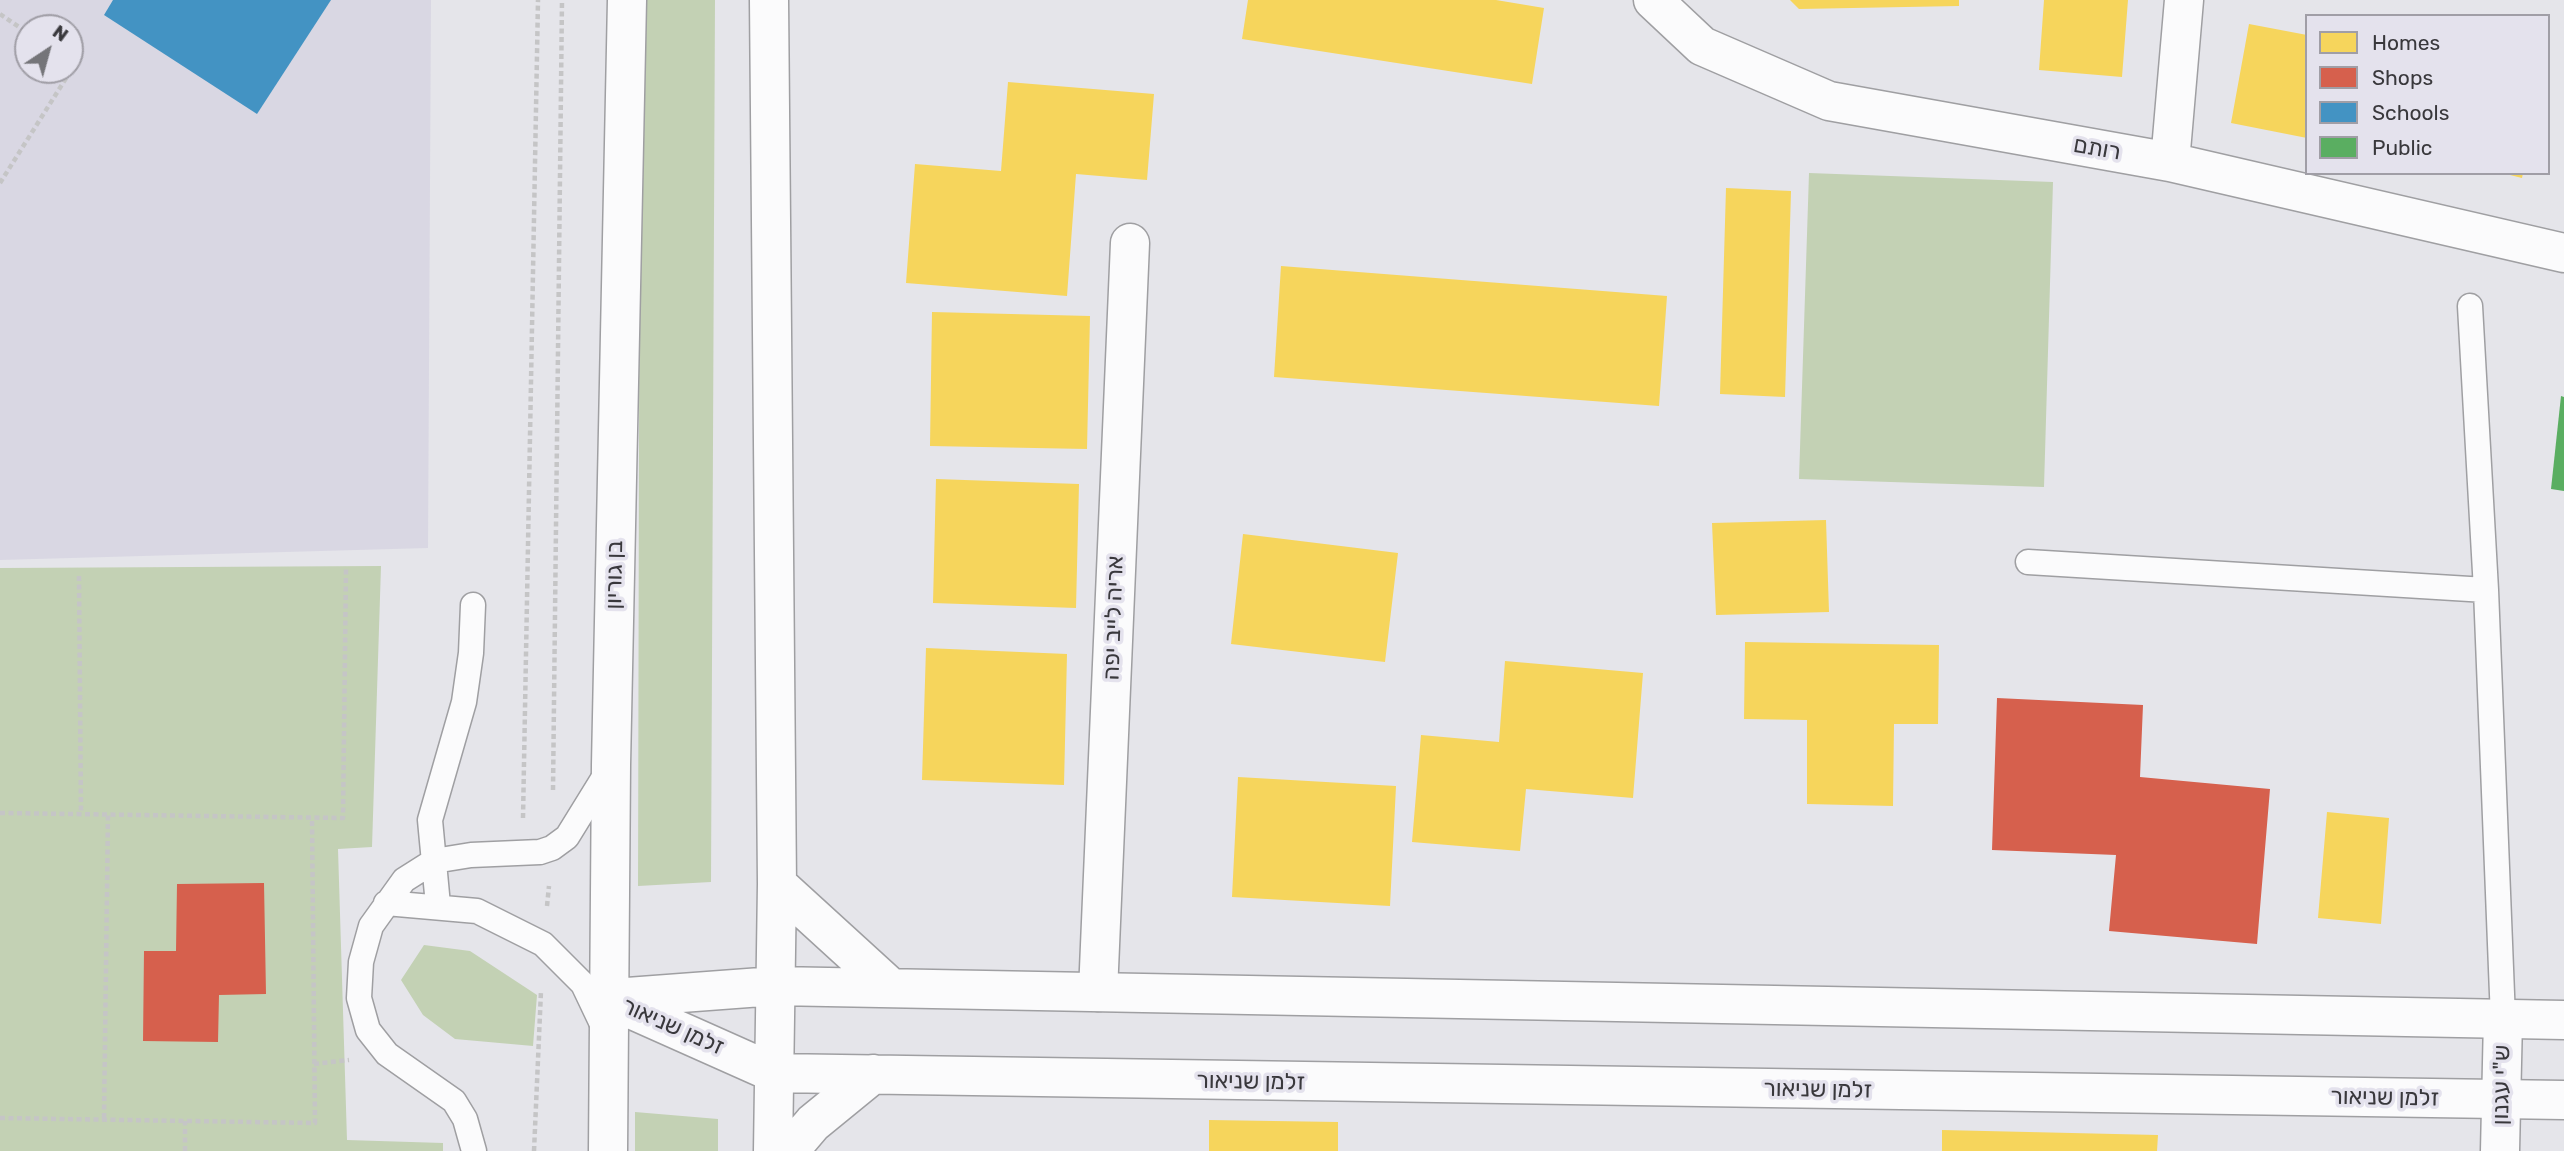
<!DOCTYPE html>
<meta charset="utf-8">
<style>
body{margin:0}
#map{position:relative;width:2564px;height:1151px;overflow:hidden;background:#e5e5ea;font-family:Rubik,sans-serif}
canvas{display:block}
.legend{position:absolute;left:2305px;top:14px;width:245px;height:161px;box-sizing:border-box;background:#e4e2ed;border:2px solid #a09ea6;margin:0;padding:9px 12px;list-style:none;font-size:21px;color:#39383c}
.legend li{display:flex;align-items:center;gap:14px;height:35px}
.legend b{width:35px;border:2px solid #a09ea6}
.north{position:absolute;left:14px;top:14px;width:70px;height:70px;box-sizing:border-box;background:#e4e2ed;border:2px solid #a09ea6;border-radius:50%;rotate:36deg;font-size:19px;font-weight:700;line-height:28px;text-align:center;color:#39383c}
.north::after{content:'';display:block;margin:auto;width:24px;height:32px;background:#757579;clip-path:polygon(50% 0,100% 100%,50% 72%,0 100%)}
</style>
<div id="map">
<canvas width="2564" height="1151"></canvas>
<ul class="legend">
<li><b style="height:19px;background:#f6d55c"></b>Homes</li>
<li><b style="height:19px;background:#d6604d"></b>Shops</li>
<li><b style="height:19px;background:#4393c3"></b>Schools</li>
<li><b style="height:19px;background:#5aae61"></b>Public</li>
</ul>
<div class="north">N</div>
</div>
<script>
const c = document.querySelector('canvas').getContext('2d');
c.lineJoin = 'round';
function paint(path, color) { c.fillStyle = color; c.fill(path, 'evenodd'); }
const shape = rows => new Path2D(rows.map(r => 'M' + r).join(''));
function strokePath(path, color, width, dash) { c.strokeStyle = color; c.lineWidth = width; c.lineCap = dash ? 'butt' : 'round'; c.setLineDash(dash || []); c.stroke(path); }
function label(font, color, halo, rows, align = 'center') {
  c.font = font + ' Rubik,"Noto Sans Hebrew",sans-serif'; c.lineWidth = 7; c.setLineDash([]); c.textBaseline = 'middle'; c.strokeStyle = halo; c.fillStyle = color; for (const [text, x, y, turn = 0] of rows) {
    c.save(); c.translate(x, y); c.rotate((+turn || 0) * Math.PI / 180); c.textAlign = isNaN(turn) ? turn : align; if (halo) c.strokeText(text, 0, 0); c.fillText(text, 0, 0); c.restore();
  }
}
paint(shape([
 [0,0,431,0,428,548,0,560],
 [28,28,70,28,70,70,28,70]
]), '#d9d7e3');
paint(shape([
 [640,0,715,0,711,882,638,886],
 [1809,173,2053,182,2044,487,1799,479],
 [381,566,372,847,338,849,347,1140,443,1143,443,1151,0,1151,0,568],
 [424,945,470,951,537,995,533,1046,455,1039,423,1015,401,980],
 [635,1112,718,1119,718,1151,635,1151]
]), '#c3d1b4');
paint(shape([
 [1248,0,1496,0,1544,8,1532,84,1242,39],
 [1790,0,1959,0,1959,6,1799,9],
 [2044,0,2128,0,2122,77,2039,70],
 [2249,24,2307,35,2307,138,2231,123],
 [1008,82,1154,94,1147,180,1076,174,1067,296,906,283,915,164,1001,171],
 [2502,173,2523,173,2522,178],
 [1726,188,1791,191,1785,397,1720,394],
 [1281,266,1667,296,1659,406,1274,377],
 [932,312,1090,316,1087,449,930,446],
 [936,479,1079,484,1076,608,933,603],
 [1826,520,1829,612,1716,615,1712,523],
 [1243,534,1398,553,1385,662,1231,644],
 [1745,642,1939,645,1938,724,1894,724,1893,806,1807,804,1807,720,1744,719],
 [926,648,1067,654,1064,785,922,780],
 [1505,661,1643,673,1633,798,1526,789,1520,851,1412,842,1421,735,1499,742],
 [1238,777,1396,786,1390,906,1232,897],
 [2327,812,2389,818,2381,924,2318,918],
 [1209,1120,1338,1122,1338,1151,1209,1151],
 [1942,1130,2158,1135,2157,1151,1942,1151]
]), '#f6d55c');
paint(shape([
 [1997,698,2143,705,2140,777,2270,789,2257,944,2109,931,2116,855,1992,850],
 [264,883,266,994,219,995,218,1042,143,1041,144,951,176,951,177,884]
]), '#d6604d');
paint(shape([
 [113,0,331,0,257,114,104,15]
]), '#4393c3');
paint(shape([
 [2561,396,2564,397,2564,491,2551,489]
]), '#5aae61');
const lane = shape([
 [2470,306,2486,590],
 [2028,562,2486,590,2503,1019],
 [386,903,477,911,543,944,583,984,603,1026],
 [438,905,430,820,464,702,471,653,473,605],
 [474,1151,465,1119,454,1101,387,1054,368,1030,359,998,361,962,371,926,404,880,434,861,471,855,540,852,552,848,567,837,609,769]
]);
const street = shape([
 [1653,0,1702,46,1829,101,2170,162,2564,253],
 [2170,162,2184,0],
 [1098,992,1130,243],
 [2500,1151,2503,1019]
]);
const secondary = shape([
 [769,0,777,884,773,1151],
 [777,884,891,988],
 [614,998,775,986,2564,1020],
 [608,999,774,1073,2564,1100],
 [608,1151,611,765,627,0],
 [789,1151,813,1123,873,1074]
]);
strokePath(lane, '#9f9fa2', 27);
strokePath(street, '#9f9fa2', 41);
strokePath(secondary, '#9f9fa2', 41);
strokePath(shape([
 [0,14,28,33],
 [0,183,75,64,70,61],
 [79,576,81,813],
 [553,790,562,0],
 [0,813,343,818,346,567],
 [523,818,538,0],
 [547,906,549,886],
 [314,1064,349,1060],
 [0,1118,315,1123,312,818],
 [104,1118,108,814],
 [185,1151,185,1121],
 [534,1151,541,991]
]), '#c5c5c6', 4.5, [5, 3.5]);
strokePath(lane, '#fbfbfc', 24);
strokePath(street, '#fbfbfc', 38);
strokePath(secondary, '#fbfbfc', 38);
label('23px', '#39383c', '#e4e2ed', [
 ["רותם",2097,149,10],
 ["בן גוריון",615,575,-89],
 ["אריה לייב יפה",1114,618,-88],
 ["זלמן שניאור",673,1027,24],
 ["זלמן שניאור",1251,1082,1],
 ["ש\"י עגנון",2502,1085,-89],
 ["זלמן שניאור",1818,1090,1],
 ["זלמן שניאור",2385,1098,1]
]);
</script>
